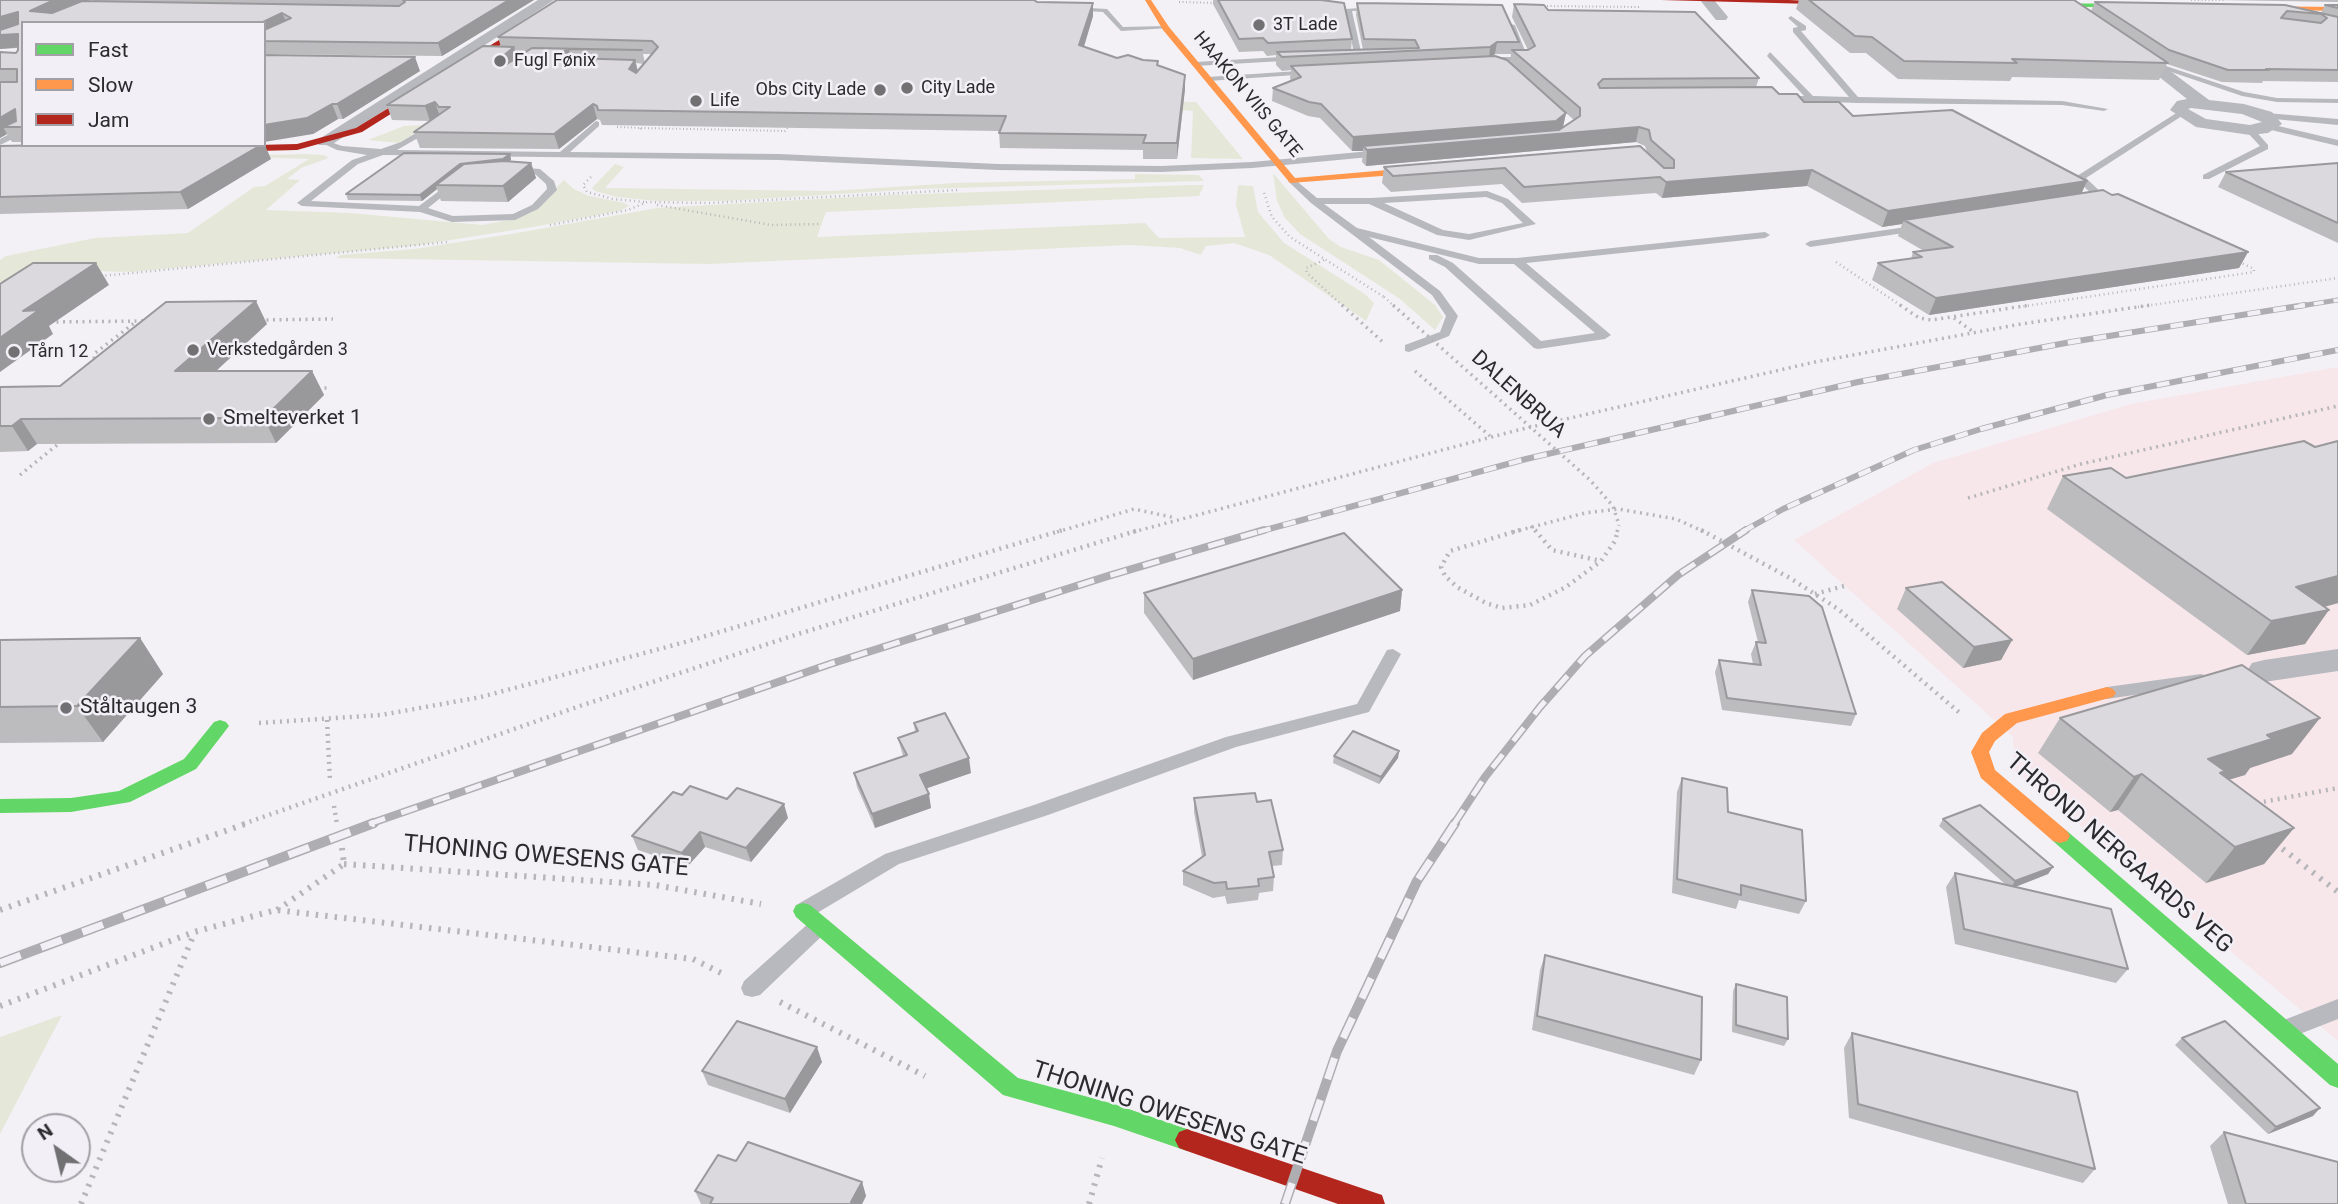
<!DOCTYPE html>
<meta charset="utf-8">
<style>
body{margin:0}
#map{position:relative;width:2338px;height:1204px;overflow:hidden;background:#f3f1f5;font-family:Roboto,sans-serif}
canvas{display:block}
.legend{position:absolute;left:21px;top:21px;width:245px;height:126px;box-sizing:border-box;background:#f2eff7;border:2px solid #a2a0a6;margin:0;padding:9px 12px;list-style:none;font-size:21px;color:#2b2a2d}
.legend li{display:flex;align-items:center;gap:14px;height:35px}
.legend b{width:35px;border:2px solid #a2a0a6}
.north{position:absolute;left:21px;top:1113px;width:70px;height:70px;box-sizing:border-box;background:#f2eff7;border:2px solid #a2a0a6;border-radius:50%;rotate:326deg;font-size:19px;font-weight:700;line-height:28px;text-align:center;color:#2b2a2d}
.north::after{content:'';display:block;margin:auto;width:24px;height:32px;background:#717073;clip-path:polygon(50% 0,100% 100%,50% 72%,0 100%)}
</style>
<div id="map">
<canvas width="2338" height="1204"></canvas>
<ul class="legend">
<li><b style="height:9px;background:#63d668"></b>Fast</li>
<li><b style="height:9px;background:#ff974d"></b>Slow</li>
<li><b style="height:9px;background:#b3261e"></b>Jam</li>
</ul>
<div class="north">N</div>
</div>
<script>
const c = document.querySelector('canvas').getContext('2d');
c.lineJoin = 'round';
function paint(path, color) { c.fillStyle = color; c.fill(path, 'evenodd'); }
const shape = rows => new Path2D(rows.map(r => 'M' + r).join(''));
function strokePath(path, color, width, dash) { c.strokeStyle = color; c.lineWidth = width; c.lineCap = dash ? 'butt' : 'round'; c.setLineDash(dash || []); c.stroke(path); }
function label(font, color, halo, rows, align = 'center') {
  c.font = font + ' Roboto,sans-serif'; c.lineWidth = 5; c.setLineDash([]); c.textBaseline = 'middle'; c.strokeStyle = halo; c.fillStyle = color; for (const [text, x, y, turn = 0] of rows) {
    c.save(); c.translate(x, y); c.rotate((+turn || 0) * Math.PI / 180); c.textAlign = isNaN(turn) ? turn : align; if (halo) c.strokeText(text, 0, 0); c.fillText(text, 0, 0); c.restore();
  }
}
paint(shape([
 [2338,367,2338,1041,2014,770,2013,737,1794,540,1933,463,2131,404]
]), '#f7e7eb');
paint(shape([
 [1183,102,1196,102,1243,159,1191,158,1193,111,1182,110],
 [426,125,400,143,368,140,404,126],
 [307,154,324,155,329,158,301,168,287,179,300,180,266,210,350,213,483,225,518,218,532,212,564,180,574,189,589,196,625,203,629,206,619,211,533,227,419,245,130,272,57,270,0,282,0,260,6,256,95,238,188,233,254,187,265,186,309,159,220,156],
 [615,164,624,167,605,188,831,191,955,183,1135,179,1135,174,1199,175,1204,181,919,189,725,201,657,201,617,197,595,191,592,188],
 [1273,173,1329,239,1341,247,1379,260,1435,305,1443,317,1435,330,1400,299,1300,234,1285,218,1277,201],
 [1191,185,1204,185,1199,196,826,212,817,237,1145,223,1159,238,1245,237,1236,205,1238,185,1253,186,1258,212,1284,243,1365,294,1374,303,1366,321,1269,255,1234,243,1206,246,1201,255,1180,248,1129,245,708,264,336,258,340,255,414,249,511,234,657,208,889,195],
 [62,1015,0,1134,0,1037]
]), '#e5e8d9');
strokePath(shape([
 [2191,0,2225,0],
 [1179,2,1216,3],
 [1540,6,1640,7],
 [617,127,641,128,640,130],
 [641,128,785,131,788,127]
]), '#b6b6ba', 2, [1, 2.5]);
strokePath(shape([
 [591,177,583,185,587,192,613,199,645,202],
 [1264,193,1272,217,1290,237,1384,297],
 [657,205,771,225,820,224],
 [550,225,628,210,647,202,709,203,958,190],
 [1324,260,1306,268,1307,273,1344,307],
 [1836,262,1903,307],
 [101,276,448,242],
 [2019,307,2254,272,2254,269,2239,262],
 [2138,307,2338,278]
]), '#b6b6ba', 2.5, [1, 3.5]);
strokePath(shape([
 [1342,305,1385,344],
 [1900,305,1919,318,1931,320,2031,305],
 [1954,318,1972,331],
 [260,320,333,319],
 [50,322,146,321],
 [93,365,95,353,137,321],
 [1415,371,1490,436],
 [318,388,328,388],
 [20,475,62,441],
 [1968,498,2081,464,2338,406],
 [1531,526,1536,532],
 [1057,532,1134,509,1176,518],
 [1133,532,1518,430,1815,362,2021,324,2151,305],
 [1513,532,1585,513,1618,509,1676,519,1705,532],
 [1617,532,1619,525]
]), '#b6b6ba', 3.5, [2, 4.5]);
strokePath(shape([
 [1520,530,1450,551,1441,567,1445,576,1457,587,1486,603,1502,608,1530,605,1566,587,1601,561,1615,541,1618,530],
 [1535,530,1552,550,1601,561],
 [1701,530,1790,578,1838,609,1961,714],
 [1815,594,1844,586],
 [327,720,330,781],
 [259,723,381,715,481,697,689,641,1063,530],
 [2257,803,2338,788],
 [334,806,337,824],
 [243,824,580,706,798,634,1139,530]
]), '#b6b6ba', 4.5, [2, 5]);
strokePath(shape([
 [2275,843,2338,892],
 [342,848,344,864],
 [344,864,655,885,761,904],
 [0,910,248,823],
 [277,910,344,864],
 [780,1002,925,1076],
 [0,1006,194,932,276,910,693,959,725,975],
 [81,1204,194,934],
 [1089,1204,1102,1158]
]), '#b6b6ba', 6, [2.5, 7]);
paint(shape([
 [1072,7,1107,9,1123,27,1166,26,1170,28,1121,31,1103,12,1070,10,1072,7],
 [1375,7,1377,10,1352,11,1362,56,1355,58,1345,9,1375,7],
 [1791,16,1806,26,1806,30,1801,31,1858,97,2062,101,2108,109,2104,111,2062,105,1857,103,1779,100,1782,96,1804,96,1767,56,1770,52,1813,96,1849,97,1793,32,1793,28,1798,27,1788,18,1791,16],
 [1509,24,1515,25,1529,61,1481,61,1484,57,1521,57,1509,24],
 [1298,56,1301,60,1195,66,1191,64,1195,62,1298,56],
 [2145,59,2244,92,2277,98,2338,99,2338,103,2277,102,2242,96,2145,63,2145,59],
 [1313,70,1310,74,1208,81,1204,79,1208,77,1313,70],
 [2178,112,2185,114,2086,178,2108,199,2092,202,2092,198,2095,197,2077,180,2077,176,2178,112],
 [2266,113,2338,119,2338,125,2263,118,2262,116,2266,113],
 [596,121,599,122,599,126,570,152,779,154,998,164,1161,166,1252,162,1381,150,1385,153,1381,156,1252,168,1161,172,998,170,779,160,383,155,358,164,311,201,419,206,455,179,460,182,458,184,428,208,453,216,513,214,532,205,547,189,546,184,535,174,511,172,509,170,514,167,540,169,554,181,557,190,538,209,515,220,452,222,420,212,302,206,297,203,352,160,367,155,337,150,322,143,322,139,342,146,381,149,401,142,434,122,438,125,437,127,397,150,560,152,596,121],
 [2270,124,2338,140,2338,146,2267,129,2267,125,2270,124],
 [23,127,23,134,0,145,0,139,23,127],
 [2247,128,2253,128,2268,145,2268,149,2209,179,2203,179,2203,175,2260,146,2247,132,2247,128],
 [1293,178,1317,198,1371,198,1487,191,1508,199,1536,224,1469,240,1437,235,1369,204,1324,204,1357,228,1479,258,1517,258,1765,232,1770,235,1765,238,1526,263,1611,335,1605,339,1538,349,1534,348,1445,267,1429,259,1429,255,1437,255,1453,263,1541,341,1595,333,1514,264,1479,264,1369,237,1440,291,1458,316,1449,336,1409,352,1405,351,1405,345,1440,332,1446,316,1432,295,1311,203,1290,183,1288,181,1293,178],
 [1486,197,1502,203,1523,223,1469,234,1443,230,1384,203,1486,197],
 [1920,225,1924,226,1924,230,1810,247,1805,244,1810,241,1920,225],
 [1393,649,1401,654,1369,712,1236,747,1048,815,899,864,812,916,805,918,798,916,795,910,798,904,885,854,1034,805,1226,737,1357,704,1387,650,1393,649],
 [2201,674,2207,676,2209,680,2207,684,2107,699,2101,697,2098,693,2101,689,2107,687,2201,674],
 [817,919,824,922,827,928,824,934,760,995,752,997,744,995,741,988,744,981,810,922,817,919],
 [2338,999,2338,1019,2292,1037,2284,1034,2281,1027,2284,1020,2338,999]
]), '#b7b9be');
paint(shape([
 [95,0,114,0,59,23,39,23,95,0],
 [538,0,554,0,331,145,319,145,316,141,538,0],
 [1700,0,1714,0,1728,17,1726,20,1716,20,1700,0],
 [2049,0,2065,0,2153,58,2209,100,2244,104,2272,112,2282,124,2268,133,2250,135,2196,127,2170,110,2177,101,2187,99,2143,64,2049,0],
 [2191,108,2242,114,2262,122,2250,125,2206,119,2188,109,2191,108],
 [2338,649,2338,671,2264,682,2252,679,2247,671,2252,663,2264,660,2338,649]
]), '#b7b9be');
paint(shape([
 [2031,3,2145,4,2148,6,2145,8,2029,6,2031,3],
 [220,720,226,722,229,726,196,769,130,802,71,812,0,813,0,799,71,798,119,791,184,759,214,722,220,720],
 [2060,829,2067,831,2338,1064,2338,1088,2330,1085,2053,841,2050,836,2053,831,2060,829],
 [803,903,810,905,1018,1078,1114,1104,1187,1129,1195,1132,1199,1140,1195,1148,1187,1151,1114,1126,1003,1095,796,917,793,911,796,905,803,903]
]), '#63d668');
paint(shape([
 [1145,0,1151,0,1169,27,1295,178,1434,166,1439,169,1434,172,1290,183,1163,30,1145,0],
 [2248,6,2338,7,2338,11,2246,9,2248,6],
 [2107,687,2113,689,2116,693,2113,697,2017,723,1995,741,1989,752,1995,770,2067,831,2070,836,2067,841,2060,843,2053,841,1981,778,1971,752,1982,733,2005,714,2107,687]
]), '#ff974d');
paint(shape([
 [564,0,572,0,362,132,297,150,216,152,212,149,216,146,297,144,356,128,564,0],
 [1661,0,1789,0,1854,3,1851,5,1661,0],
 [1187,1129,1373,1192,1382,1195,1385,1204,1338,1204,1187,1151,1179,1148,1175,1140,1179,1132,1187,1129]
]), '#b3261e');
const railFar3 = shape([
 [2294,307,2338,300]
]);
const railFar2 = shape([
 [1258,532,1526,459,1858,382,2071,342,2305,305],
 [1742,532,1783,509,1914,450,1981,429,2107,395,2338,350]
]);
const railFar1 = shape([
 [369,824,830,664,1108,576,1264,530],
 [1454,824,1485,777,1540,707,1585,656,1678,575,1746,530]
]);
const rail = shape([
 [0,963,374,823],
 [1285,1204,1337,1051,1417,881,1455,823]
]);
strokePath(railFar3, '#aeaeb2', 5);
strokePath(railFar2, '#aeaeb2', 6);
strokePath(railFar1, '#aeaeb2', 8);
strokePath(rail, '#aeaeb2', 10);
strokePath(railFar3, '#f2eff7', 3.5, [10]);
strokePath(railFar2, '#f2eff7', 4.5, [13]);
strokePath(railFar1, '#f2eff7', 5, [17]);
strokePath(rail, '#f2eff7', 7, [22]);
strokePath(shape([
 [1384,297,1395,307]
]), '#b6b6ba', 2.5, [1, 3.5]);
strokePath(shape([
 [1393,305,1590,480,1613,506,1619,525]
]), '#b6b6ba', 3.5, [2, 4.5]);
paint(shape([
 [0,0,89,0,87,1,105,1,104,0,534,0,442,56,264,54,264,23,23,23,23,142,12,142,7,134,0,138,0,52,16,53,18,50,18,48,0,49],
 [1035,0,1037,2,1093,3,1093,16,1084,47,1117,58,1158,66,1185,75,1185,89,1177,159,1143,159,1143,150,1000,148,999,131,602,125,600,120,597,119,559,149,420,148,414,132,430,121,392,120,387,105,501,47,498,37],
 [515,51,527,51,517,57],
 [643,54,652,54,645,63],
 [636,63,644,64,638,71],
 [1213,0,1321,0,1352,39,1351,50,1363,50,1356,15,1357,3,1519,42,1518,50,1528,50,1512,17,1514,4,1548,10,1759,78,1756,87,1853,116,2081,193,2112,195,2248,252,2239,268,1929,315,1872,280,1878,263,1911,259,1913,252,1924,251,1898,236,1902,224,1882,227,1807,186,1662,198,1656,193,1522,203,1502,184,1391,192,1382,183,1384,167,1647,152,1645,146,1636,142,1366,166,1362,162,1363,151,1352,151,1320,118,1308,116,1272,101,1273,88,1291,80,1290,79,1291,70,1282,71,1276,65,1276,55,1267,56,1263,51,1239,52,1213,4],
 [1495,54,1511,54,1510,63,1493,56],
 [1566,113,1574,120,1559,130,1563,127],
 [1799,0,2074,0,2091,11,2095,2,2321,13,2325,5,2338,5,2338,82,2263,81,2262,83,2222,82,2167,64,2159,80,2012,77,2010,81,1898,79,1866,53,1850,53,1796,9],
 [2216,0,2338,0,2338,2],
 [264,55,420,71,343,119,338,119,313,134],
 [0,146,271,159,188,209,0,214],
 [510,154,511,160,509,161,531,163,536,178,508,202,441,201,437,189,422,201,348,200,346,194],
 [2338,163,2338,243,2218,187,2226,172],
 [267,324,215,371,312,371,324,395,276,443,37,444,28,451,0,452,0,387,60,386],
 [2063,476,2126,478,2338,603,2325,607,2305,644,2247,655,2047,509],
 [1906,588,2012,640,2001,660,1963,668,1897,609],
 [1402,590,1400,611,1193,680,1144,613,1144,593],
 [1752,590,1856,714,1851,726,1722,710,1715,672,1719,660,1753,664,1751,654,1756,642,1758,642,1748,602],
 [140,638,163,674,103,742,0,743,0,640],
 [2060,718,2292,754,2250,768,2245,775,2229,779,2294,828,2264,864,2206,883,2118,810,2110,812,2038,753],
 [914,723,971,773,926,788,931,808,875,828,857,787,854,773,903,756,898,738,915,732],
 [1399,751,1398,758,1379,784,1333,763,1334,756],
 [1682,778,1806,901,1799,914,1739,900,1736,909,1672,893,1677,792],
 [682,795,788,818,751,862,705,847,687,867,638,850,632,836],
 [1194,798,1257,802,1283,850,1282,865,1272,866,1274,877,1273,891,1259,893,1258,900,1227,904,1225,896,1213,898,1183,885,1183,871,1202,857,1194,812],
 [1943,819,2053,867,2048,874,2015,887,2128,969,2116,983,1955,944,1946,887,1955,873,2005,884,1939,826],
 [1545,955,1701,1060,1694,1075,1532,1030,1540,970],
 [1736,984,1788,1039,1784,1046,1732,1032,1733,991],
 [1852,1033,2095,1169,2083,1183,1849,1118,1844,1048],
 [2182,1038,2313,1116,2268,1134,2175,1045],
 [822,1062,790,1113,708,1085,702,1071],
 [2224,1132,2338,1204,2228,1204,2210,1146],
 [736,1161,862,1182,866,1196,862,1204,701,1204,695,1191]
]), '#bcbbbe');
paint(shape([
 [54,0,89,0,38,23,30,11],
 [509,0,534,0,442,56,438,43],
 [1093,3,1093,16,1080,59,1079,45],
 [18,12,23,23,0,33,0,17],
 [282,13,288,25,264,37,264,23,261,23],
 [18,34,23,47,0,49,0,35],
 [1497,42,1495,54,1489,60,1490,47],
 [514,47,518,60,506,71,502,57],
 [569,49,573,62,563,52],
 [415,57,420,71,343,119,337,104],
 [635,60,638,73,632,84,629,69],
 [1185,75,1185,89,1177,159,1177,143],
 [435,102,440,117,430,121,425,106],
 [332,104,338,119,313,134,264,142,264,125],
 [593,104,597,119,559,149,554,134],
 [15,109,23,123,3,127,7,134,0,138,0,118],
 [1566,113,1563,127,1554,134,1639,127,1636,142,1366,166,1367,150,1363,146,1363,151,1352,151,1353,137],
 [264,143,271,159,188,209,180,192,261,145,264,145],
 [510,154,511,160,505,164,436,185,437,189,422,201,420,195,460,164],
 [531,163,536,178,508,202,503,186],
 [1812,170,1807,186,1662,198,1666,182],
 [2087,181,2080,197,1904,220,1902,224,1882,227,1888,211],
 [2248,252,2239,268,1929,315,1936,298],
 [96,263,109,285,49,326,53,334,0,372,0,338,23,311],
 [256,301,267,324,189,396,175,371],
 [312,371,324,395,276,443,264,418],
 [21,419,37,444,28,451,12,426],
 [2338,576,2338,603,2275,620,2329,610,2305,644,2247,655,2296,587],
 [1402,590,1400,611,1193,680,1193,659],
 [140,638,163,674,103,742,77,706],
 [2012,640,2001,660,1963,668,1974,647],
 [2320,718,2292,754,2250,768,2245,775,2215,784,2208,759,2267,735],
 [1399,751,1398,758,1379,784,1381,777],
 [969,758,971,773,922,790,920,775],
 [2142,774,2118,810,2110,812,2134,777],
 [929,794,931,808,875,828,872,814],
 [784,804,788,818,751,862,746,848],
 [2294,828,2264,864,2206,883,2235,847],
 [700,832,705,847,687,867,682,853],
 [2053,867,2048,874,2010,889,2015,881],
 [817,1047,822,1062,790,1113,785,1099],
 [2320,1108,2313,1116,2268,1134,2276,1127],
 [862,1182,866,1196,862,1204,852,1204,851,1202]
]), '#99989b');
const building = shape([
 [0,0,54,0,30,11,52,13,82,1,399,6,405,2,403,0,509,0,438,43,264,41,264,30,291,18,282,13,261,23,23,23,23,127,3,127,16,121,15,109,0,118,0,82,17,82,17,69,0,69,0,52,16,53,18,50,18,34,0,35,0,30,18,24,18,12,0,17,0,0],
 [557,0,1034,0,1037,2,1093,3,1079,45,1117,58,1128,55,1143,60,1158,61,1157,65,1185,75,1177,143,1143,143,1146,135,999,133,1006,116,598,110,597,106,593,104,554,134,414,132,450,107,439,107,435,102,425,106,387,105,483,46,514,47,502,57,507,64,532,48,642,50,569,49,563,52,569,58,635,60,629,69,636,73,658,47,652,41,498,37,557,0],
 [1218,0,1321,0,1344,3,1352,39,1268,43,1263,38,1239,39,1218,0],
 [1809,0,2074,0,2168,63,2012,59,2017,63,1904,61,1872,37,1855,36,1809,0],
 [2095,2,2285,5,2338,17,2338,70,2266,69,2269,70,2228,70,2169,50,2095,2],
 [2287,11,2321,14,2327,18,2321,23,2281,18,2287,11],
 [1357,3,1502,5,1519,42,1497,42,1490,47,1282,57,1277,52,1419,48,1415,40,1364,39,1357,3],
 [1514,4,1544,5,1548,10,1695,12,1759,78,1603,79,1598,84,1600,88,1772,87,1779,94,1797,94,1804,102,1839,102,1853,116,1952,110,2087,181,1888,211,1812,170,1666,182,1660,177,1524,187,1505,168,1393,176,1384,167,1640,146,1664,168,1674,168,1674,160,1651,140,1649,130,1639,127,1367,150,1363,146,1559,130,1580,116,1580,108,1512,50,1528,50,1535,46,1514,4],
 [2325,5,2338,5,2338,8,2325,5],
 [264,55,415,57,337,104,332,104,307,118,264,125,264,55],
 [1495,56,1507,60,1566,113,1556,121,1353,137,1321,104,1309,102,1273,88,1301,77,1291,66,1495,56],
 [55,145,261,145,180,192,0,197,0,146,55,145],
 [404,153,510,154,503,159,460,164,420,195,346,194,404,153],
 [504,161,531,163,503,186,436,185,464,164,504,161],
 [2338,163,2338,223,2226,172,2338,163],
 [2103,190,2112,195,2118,194,2248,252,1936,298,1878,263,1922,257,1913,252,1953,247,1904,220,2103,190],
 [33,263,96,263,23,311,39,310,0,338,0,284,33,263],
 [256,301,175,371,312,371,264,418,21,419,12,426,0,426,0,387,60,386,166,302,256,301],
 [2304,441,2315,447,2338,441,2338,576,2296,587,2329,610,2271,621,2063,476,2111,468,2126,478,2304,441],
 [1344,533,1402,590,1193,659,1144,593,1344,533],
 [1942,582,2012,640,1974,647,1906,588,1942,582],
 [1752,590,1809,596,1822,607,1856,714,1727,698,1719,660,1761,665,1756,642,1766,643,1752,590],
 [140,638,77,706,0,707,0,640,140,638],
 [2242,665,2320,718,2267,735,2272,739,2208,759,2225,771,2220,773,2294,828,2235,847,2142,774,2134,777,2060,718,2242,665],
 [945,713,969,758,920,775,929,794,872,814,854,773,907,755,898,738,918,731,914,723,945,713],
 [1353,731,1399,751,1381,777,1334,756,1353,731],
 [1682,778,1727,788,1728,812,1802,830,1806,901,1741,885,1741,895,1677,879,1682,778],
 [690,786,727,799,737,788,784,804,746,848,700,832,682,853,632,836,673,792,682,795,690,786],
 [1255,793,1257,802,1271,800,1283,850,1269,852,1274,877,1258,879,1259,886,1227,889,1226,882,1214,883,1183,871,1205,855,1194,798,1255,793],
 [1980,805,2053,867,2015,881,1943,819,1980,805],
 [1955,873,2111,909,2128,969,1964,929,1955,873],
 [1545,955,1702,997,1701,1060,1537,1016,1545,955],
 [1736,984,1787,997,1788,1039,1736,1025,1736,984],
 [737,1021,817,1047,785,1099,702,1071,737,1021],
 [2225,1021,2320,1108,2276,1127,2182,1038,2225,1021],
 [1852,1033,2077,1092,2095,1169,1858,1104,1852,1033],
 [2224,1132,2338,1162,2338,1204,2246,1204,2224,1132],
 [748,1142,862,1182,851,1202,857,1204,710,1204,713,1198,695,1191,718,1155,736,1161,748,1142]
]);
paint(building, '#dbd9dd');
strokePath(building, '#99989b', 2);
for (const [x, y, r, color] of [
 [1259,25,7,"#717073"],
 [500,61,7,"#717073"],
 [907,88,7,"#717073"],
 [880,90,7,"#717073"],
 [696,101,7,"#717073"],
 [193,350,7,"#717073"],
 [14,352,7,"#717073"],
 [209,419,7,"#717073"],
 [66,708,7,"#717073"]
]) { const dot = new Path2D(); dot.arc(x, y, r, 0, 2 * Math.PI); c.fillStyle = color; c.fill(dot); strokePath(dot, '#f2eff7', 2.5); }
label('18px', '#2b2a2d', '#f2eff7', [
 ["3T Lade",1273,25],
 ["Fugl Fønix",514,61],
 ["City Lade",921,88],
 ["Obs City Lade",866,90,"right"],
 ["Life",710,101],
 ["Verkstedgården 3",207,350],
 ["Tårn 12",28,352]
], 'left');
label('18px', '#2b2a2d', '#f2eff7', [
 ["HAAKON VIIS GATE",1247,95,50]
]);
label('21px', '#2b2a2d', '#f2eff7', [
 ["DALENBRUA",1518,395,42]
]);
label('21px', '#2b2a2d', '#f2eff7', [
 ["Smelteverket 1",223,419],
 ["Ståltaugen 3",80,708]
], 'left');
label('24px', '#2b2a2d', '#f2eff7', [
 ["THROND NERGAARDS VEG",2119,854,41],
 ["THONING OWESENS GATE",546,857,5],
 ["THONING OWESENS GATE",1169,1114,18]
]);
</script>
